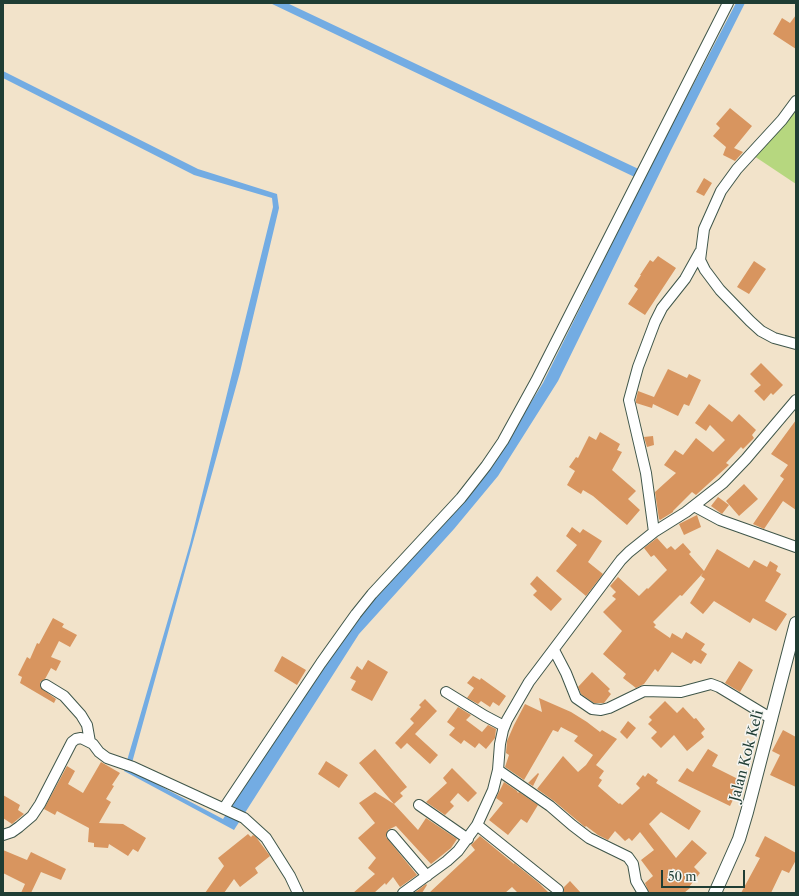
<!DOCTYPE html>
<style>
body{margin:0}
#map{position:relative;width:799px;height:896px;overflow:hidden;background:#f2e3ca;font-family:"Libre Caslon Text",serif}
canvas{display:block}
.frame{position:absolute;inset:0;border:4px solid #1f3d34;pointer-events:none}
.scale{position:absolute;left:661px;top:870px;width:84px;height:18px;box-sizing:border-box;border:2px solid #1f3d34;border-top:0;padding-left:5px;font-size:12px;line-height:14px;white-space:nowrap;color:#1f3d34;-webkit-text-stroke:3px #f6f6f2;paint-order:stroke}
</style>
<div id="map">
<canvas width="799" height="896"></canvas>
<div class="frame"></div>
<div class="scale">50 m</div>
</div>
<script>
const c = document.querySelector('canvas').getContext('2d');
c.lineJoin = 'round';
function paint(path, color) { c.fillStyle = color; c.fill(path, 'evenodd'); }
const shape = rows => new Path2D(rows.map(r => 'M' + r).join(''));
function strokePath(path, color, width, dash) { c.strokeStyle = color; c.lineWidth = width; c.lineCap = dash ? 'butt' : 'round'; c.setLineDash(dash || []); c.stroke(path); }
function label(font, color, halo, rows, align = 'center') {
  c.font = font + ' "Libre Caslon Text",serif'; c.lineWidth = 3; c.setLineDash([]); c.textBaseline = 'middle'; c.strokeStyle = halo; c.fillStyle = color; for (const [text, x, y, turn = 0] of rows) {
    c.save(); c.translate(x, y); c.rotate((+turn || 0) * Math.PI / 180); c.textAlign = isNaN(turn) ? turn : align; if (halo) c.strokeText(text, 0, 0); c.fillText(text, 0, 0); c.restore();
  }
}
paint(shape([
 [796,111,796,184,754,156]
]), '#b6d77f');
paint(shape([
 [270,3,287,3,647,173,736,3,745,3,671,150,558,381,498,476,454,529,359,634,234,830,124,771,190,544,273,207,272,198,194,175,3,78,3,71,198,169,277,194,279,208,240,372,130,770,223,819,356,617,487,473,543,383,643,181]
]), '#73ace3');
paint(shape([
 [796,15,796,49,773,34,782,18,790,23],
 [730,108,752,126,734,148,743,152,735,161,723,155,726,147,713,136,720,128,716,124],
 [704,178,712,183,704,196,696,192],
 [658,256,676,268,645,315,628,304,638,289,634,286,641,275,640,275,650,260,653,262],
 [754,261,766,269,749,294,737,287],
 [761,363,783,385,773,395,771,393,764,401,754,391,761,385,750,374],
 [668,369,687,378,689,374,701,380,689,406,684,404,678,416,653,404,652,408,636,403,636,400,638,391,654,397],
 [709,404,732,422,739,414,756,430,752,435,754,438,743,449,741,447,726,463,729,465,696,495,692,492,673,511,673,512,660,520,659,519,655,492,676,473,664,465,675,450,683,455,696,438,713,452,725,440,710,425,706,431,695,423],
 [796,420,796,510,783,501,764,529,753,524,784,479,780,476,788,465,771,454],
 [600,432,620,444,617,450,622,452,612,470,636,491,628,499,640,510,627,525,593,496,583,490,581,494,567,485,575,471,569,467,576,457,578,458,589,436,596,440],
 [653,436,654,445,647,447,644,437],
 [744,484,758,499,739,516,726,501],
 [718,497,729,505,722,514,711,506],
 [697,515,701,527,684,535,679,524],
 [572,527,580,533,583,529,602,541,588,562,603,574,586,596,556,571,577,545,566,536],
 [657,538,667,549,671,546,675,550,683,543,691,552,689,554,704,571,717,549,749,568,754,560,767,567,770,561,778,566,776,571,781,574,765,601,787,614,776,631,753,618,750,623,714,601,703,614,690,603,705,579,701,576,703,573,682,596,680,595,653,622,656,625,654,627,670,638,672,633,682,639,686,632,705,644,701,650,707,654,701,664,694,660,691,664,672,652,658,672,655,669,644,684,636,688,623,678,626,674,603,654,622,631,603,612,616,599,612,596,616,592,610,586,618,577,639,596,647,588,648,589,667,570,654,555,651,557,644,548],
 [537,576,562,599,551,611,533,595,537,591,530,584],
 [53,618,64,624,62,627,77,635,70,647,59,641,51,657,61,661,56,671,51,668,45,679,40,682,41,688,56,699,54,703,20,683,22,677,18,675,27,657,30,659,37,643,39,644],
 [282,656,306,670,297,685,274,671],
 [368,660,388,672,372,701,351,690,356,681,350,678,357,666,362,670],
 [739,661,753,670,740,692,725,683],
 [592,672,610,689,608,691,611,694,604,703,594,703,581,694,578,687],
 [473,676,480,680,481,678,506,696,499,706,493,702,490,707,481,701,478,704,467,698,474,688,467,683],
 [539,698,571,712,587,722,600,732,602,730,617,739,596,765,604,771,599,778,602,780,598,786,619,804,620,803,622,805,640,788,636,784,643,775,645,777,648,773,658,780,656,783,701,811,689,830,661,812,649,824,676,858,692,840,707,853,694,867,700,873,689,887,690,888,684,893,649,893,645,883,653,876,641,860,654,850,640,832,632,841,629,838,625,841,615,831,608,840,598,835,586,826,585,827,554,801,537,789,563,756,578,772,586,765,593,755,574,741,578,736,561,727,558,732,553,730,524,780,505,767,509,755,506,753,507,741,514,725,525,704,542,712],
 [425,699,437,711,415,734,438,755,430,764,407,743,401,749,395,743,414,723,410,719,421,707,419,705],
 [665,701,677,713,683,707,694,719,696,718,705,729,701,733,704,737,687,751,674,735,661,748,651,738,657,732,648,724,652,720,649,717],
 [458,707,471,715,466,720,482,732,488,725,496,729,495,738,486,749,479,743,475,748,464,740,461,744,449,735,455,728,447,722],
 [628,721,636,728,627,739,620,732],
 [783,730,796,737,796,787,770,775,780,755,772,751],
 [375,749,407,787,400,793,403,796,394,804,359,763],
 [708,749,718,755,712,766,742,781,730,806,678,781,687,768,693,772],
 [326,761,348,775,339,788,318,774],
 [101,762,120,773,112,785,114,786,106,799,111,802,99,823,123,824,146,838,138,852,133,849,128,856,109,844,108,848,94,847,94,843,88,842,89,828,57,811,55,815,44,809,67,766,75,771,68,784,83,793],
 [452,768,477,793,468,802,458,793,450,802,454,806,445,815,426,802,447,783,443,778],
 [538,773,539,774,533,786,528,783],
 [504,782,517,791,518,793,519,792,538,805,527,823,521,819,508,835,489,820,503,803,496,798],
 [375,792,394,804,418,830,426,818,457,839,451,848,431,864,396,826,388,830,386,837,417,875,400,887,393,877,386,885,385,883,374,893,353,893,375,874,368,868,376,858,358,838,375,823,359,803],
 [3,795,20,805,18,810,24,814,12,824,3,818],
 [248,834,251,837,253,835,256,837,270,856,255,868,258,873,240,887,234,879,224,893,205,893,224,866,218,858],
 [480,836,514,864,514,863,540,884,549,893,518,893,512,887,505,893,429,893,475,850,471,845],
 [765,836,796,853,796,860,789,873,782,870,771,893,741,893,760,858,755,856],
 [3,850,27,860,31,852,66,869,61,880,41,872,31,893,21,893,25,884,3,873],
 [570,881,581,893,564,893,564,887],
 [426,884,427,885,422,893,414,893]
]), '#d8955f');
const minor = shape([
 [796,101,782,120,737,169,721,191,704,229,700,260,705,270,720,290,750,321,761,331,774,338,796,344],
 [694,506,720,520,796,547],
 [654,532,646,473,629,400,638,367,655,322,662,308,685,279,700,252],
 [554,650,566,673,576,698,592,709,601,710,609,708,644,691,681,692,711,684,719,687,772,719],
 [46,685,64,696,81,715,87,725,90,742],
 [446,692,485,716,504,726],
 [498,770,550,806,572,825,589,838,628,857,633,864,636,881,643,893],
 [419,805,468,839],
 [224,808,321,663,356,614,372,594,461,498,486,466,503,441,536,381,728,3],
 [477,825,558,890],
 [3,835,12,832,19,827,32,816,40,804,72,742,76,739,81,738,93,744,99,752,107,758,133,767,244,818,266,838,290,876,298,893],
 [392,835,427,876],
 [403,893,447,861,458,851,477,825,493,790,498,770,500,744,503,730,507,720,529,682,621,560,629,552,654,532,686,512,723,483,746,459,796,400]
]);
const tertiary = shape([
 [715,893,739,839,747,812,796,623]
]);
strokePath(minor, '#3f564a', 12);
strokePath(tertiary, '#3f564a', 14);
strokePath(minor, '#fff', 10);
strokePath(tertiary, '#fff', 12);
label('14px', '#1f3d34', '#f6f6f2', [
 ["Jalan Kok Keli",747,756,-75]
]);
</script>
